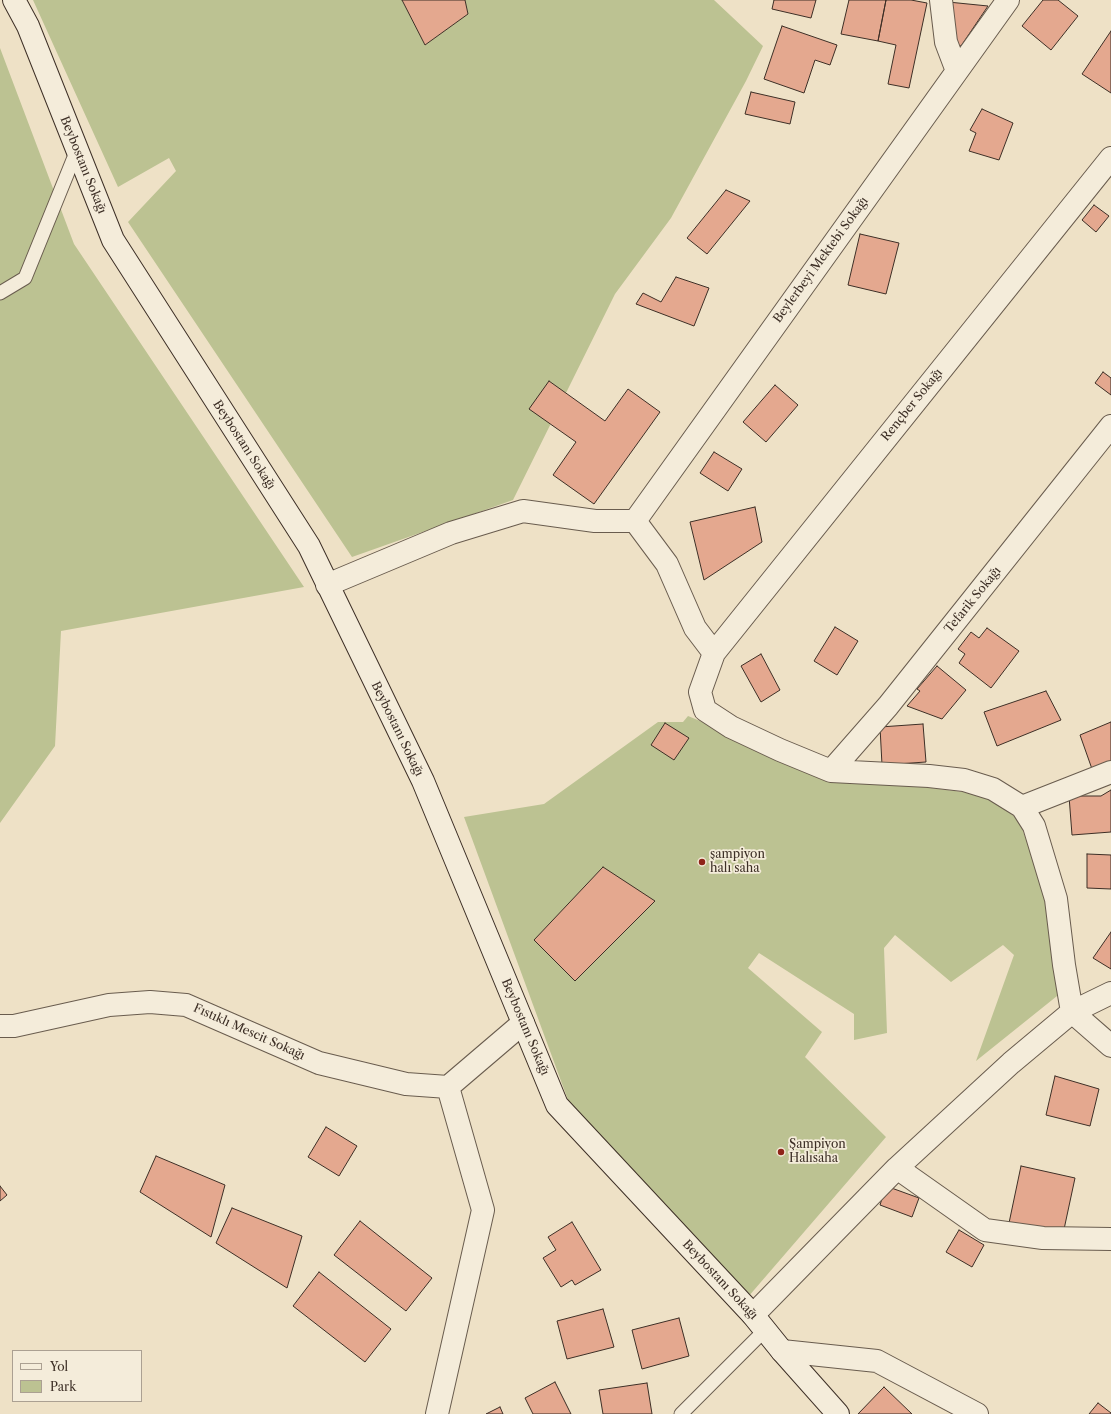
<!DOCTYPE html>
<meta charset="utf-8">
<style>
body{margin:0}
#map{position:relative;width:1111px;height:1414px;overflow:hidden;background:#eee1c6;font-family:"Libre Caslon Text",serif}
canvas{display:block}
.legend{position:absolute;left:12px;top:1350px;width:130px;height:52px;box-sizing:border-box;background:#f4ecda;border:1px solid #aba092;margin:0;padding:5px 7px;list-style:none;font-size:12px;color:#3d2f26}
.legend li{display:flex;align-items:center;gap:8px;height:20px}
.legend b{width:20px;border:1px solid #aba092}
</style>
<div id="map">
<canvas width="1111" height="1414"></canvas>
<ul class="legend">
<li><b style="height:5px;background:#f4ecda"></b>Yol</li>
<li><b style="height:11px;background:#bcc292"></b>Park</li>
</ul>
</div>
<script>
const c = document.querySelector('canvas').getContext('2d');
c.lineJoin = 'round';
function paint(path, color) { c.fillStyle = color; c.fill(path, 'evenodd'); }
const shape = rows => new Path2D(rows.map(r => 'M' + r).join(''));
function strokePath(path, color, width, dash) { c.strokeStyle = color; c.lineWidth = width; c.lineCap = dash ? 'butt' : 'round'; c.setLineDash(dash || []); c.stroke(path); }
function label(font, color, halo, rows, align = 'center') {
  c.font = font + ' "Libre Caslon Text",serif'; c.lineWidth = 3.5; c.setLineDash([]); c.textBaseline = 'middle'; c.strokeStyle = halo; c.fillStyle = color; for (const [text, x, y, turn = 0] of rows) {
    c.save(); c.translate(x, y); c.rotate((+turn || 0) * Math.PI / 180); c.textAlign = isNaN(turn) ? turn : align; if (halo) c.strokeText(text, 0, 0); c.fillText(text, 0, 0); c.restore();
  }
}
paint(shape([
 [33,0,402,0,425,45,468,14,465,0,714,0,763,46,746,81,671,218,615,294,513,500,352,557,128,222,176,171,169,158,118,187],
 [0,48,74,244,304,587,61,631,55,746,0,823],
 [688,716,831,775,986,795,1019,820,1049,904,1062,992,976,1061,1014,955,1003,945,951,982,895,935,884,948,887,1033,854,1040,854,1014,759,953,748,968,822,1032,805,1057,886,1137,748,1297,568,1100,464,817,544,804,658,722,683,722]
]), '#bcc292');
const building = shape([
 [402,0,465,0,468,14,425,45,402,0],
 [774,0,816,0,811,18,772,9,774,0],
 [849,0,886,0,878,41,841,34,849,0],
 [886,0,911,0,927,3,909,88,888,84,896,45,878,41,886,0],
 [1043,0,1058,0,1078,16,1051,50,1022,26,1043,0],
 [948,2,988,6,961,46,951,43,948,2],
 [782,26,837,45,830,65,815,60,804,93,764,79,782,26],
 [1111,31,1111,93,1082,74,1111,31],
 [751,92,795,102,790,124,745,114,751,92],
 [982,109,1013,123,999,160,969,151,976,133,970,130,982,109],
 [726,190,750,201,707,254,687,238,726,190],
 [1094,205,1109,216,1096,232,1082,220,1094,205],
 [860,234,899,243,886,294,848,285,860,234],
 [676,277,709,288,694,326,636,304,643,293,661,302,676,277],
 [1103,372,1111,378,1111,395,1095,383,1103,372],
 [549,381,605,421,628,389,660,412,594,504,553,475,576,442,529,409,549,381],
 [775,385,798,405,766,442,743,422,775,385],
 [714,452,742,469,728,491,700,473,714,452],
 [755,507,762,542,704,580,690,522,755,507],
 [835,627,858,641,837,675,814,661,835,627],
 [987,628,1019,651,991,688,959,663,965,654,958,649,971,632,979,638,987,628],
 [761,654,780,690,761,702,741,666,761,654],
 [937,666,966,690,942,719,907,706,920,691,917,689,937,666],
 [1046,691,1061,720,997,746,984,712,1046,691],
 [1111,722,1111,762,1092,769,1080,735,1111,722],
 [665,723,689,738,674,760,651,745,665,723],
 [923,724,926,762,882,765,880,727,923,724],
 [1111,790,1111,832,1072,835,1069,796,1101,796,1111,790],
 [1087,854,1111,855,1111,889,1087,888,1087,854],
 [603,867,655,901,575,981,534,940,603,867],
 [1111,932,1111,969,1093,958,1111,932],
 [1055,1076,1099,1089,1090,1126,1046,1115,1055,1076],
 [326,1127,357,1146,339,1176,308,1157,326,1127],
 [156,1156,225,1185,211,1237,140,1192,156,1156],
 [1021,1166,1075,1178,1063,1234,1009,1223,1021,1166],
 [0,1186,7,1195,0,1201,0,1186],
 [886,1186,919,1198,912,1217,880,1205,886,1186],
 [232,1208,302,1236,287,1288,216,1243,232,1208],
 [360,1221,432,1278,406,1311,334,1255,360,1221],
 [572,1222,601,1270,575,1285,572,1280,561,1287,543,1258,556,1250,548,1237,572,1222],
 [959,1230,984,1245,972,1267,946,1252,959,1230],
 [319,1272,391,1329,365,1362,293,1306,319,1272],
 [603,1309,614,1347,567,1359,557,1321,603,1309],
 [679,1318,689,1356,642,1369,632,1330,679,1318],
 [555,1382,571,1414,533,1414,525,1398,555,1382],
 [647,1383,652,1414,603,1414,599,1390,647,1383],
 [884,1387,912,1414,858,1414,884,1387],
 [1098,1403,1111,1413,1111,1414,1089,1414,1098,1403],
 [500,1407,503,1414,486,1414,500,1407]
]);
paint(building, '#e4a88f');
strokePath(building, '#3d2f26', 1);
const lane = shape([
 [0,293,25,278,77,150],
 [681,1414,765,1330]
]);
const street = shape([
 [941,0,946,42,957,71],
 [635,521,667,564,695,628,714,653,700,692,705,710,731,727,780,750,831,771,929,776,964,780,993,789,1022,807,1034,826,1056,899,1064,965,1072,1012,1011,1063,897,1168,753,1315],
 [635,521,1008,0],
 [327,585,451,533,523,511,595,521,635,521],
 [714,653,1111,158],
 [831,771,888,706,1111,426],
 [1022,807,1111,772],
 [1111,993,1072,1012,1111,1046],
 [0,1026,14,1026,109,1005,150,1002,186,1005,319,1063,406,1084,448,1087],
 [448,1087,523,1023],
 [897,1168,985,1230,1043,1238,1111,1239],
 [782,1351,877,1361,977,1414],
 [437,1414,483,1210,448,1087]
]);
const secondary = shape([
 [14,0,28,26,113,240,309,546,423,781,557,1105,753,1315,782,1351,838,1414]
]);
strokePath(lane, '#695c4e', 15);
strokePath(street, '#695c4e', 24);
strokePath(secondary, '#3d2f26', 24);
strokePath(lane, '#f4ecda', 13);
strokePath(street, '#f4ecda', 22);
strokePath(secondary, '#f4ecda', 22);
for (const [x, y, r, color] of [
 [702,862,4,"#8f2418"],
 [781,1152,4,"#8f2418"]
]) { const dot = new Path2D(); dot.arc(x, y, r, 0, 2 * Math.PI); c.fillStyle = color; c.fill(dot); strokePath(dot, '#f4ecda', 1.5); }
label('12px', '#3d2f26', '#f4ecda', [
 ["Beybostanı Sokağı",83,165,68],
 ["Beylerbeyi Mektebi Sokağı",821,260,-54],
 ["Rençber Sokağı",912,405,-51],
 ["Beybostanı Sokağı",244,445,57],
 ["Tefarik Sokağı",973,600,-51],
 ["Beybostanı Sokağı",397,729,64],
 ["Beybostanı Sokağı",525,1027,67],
 ["Fıstıklı Mescit Sokağı",249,1032,24],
 ["Beybostanı Sokağı",720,1280,47]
]);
label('12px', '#3d2f26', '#f4ecda', [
 ["şampiyon",710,855],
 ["halı saha",710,869],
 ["Şampiyon",789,1145],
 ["Halısaha",789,1159]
], 'left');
</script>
